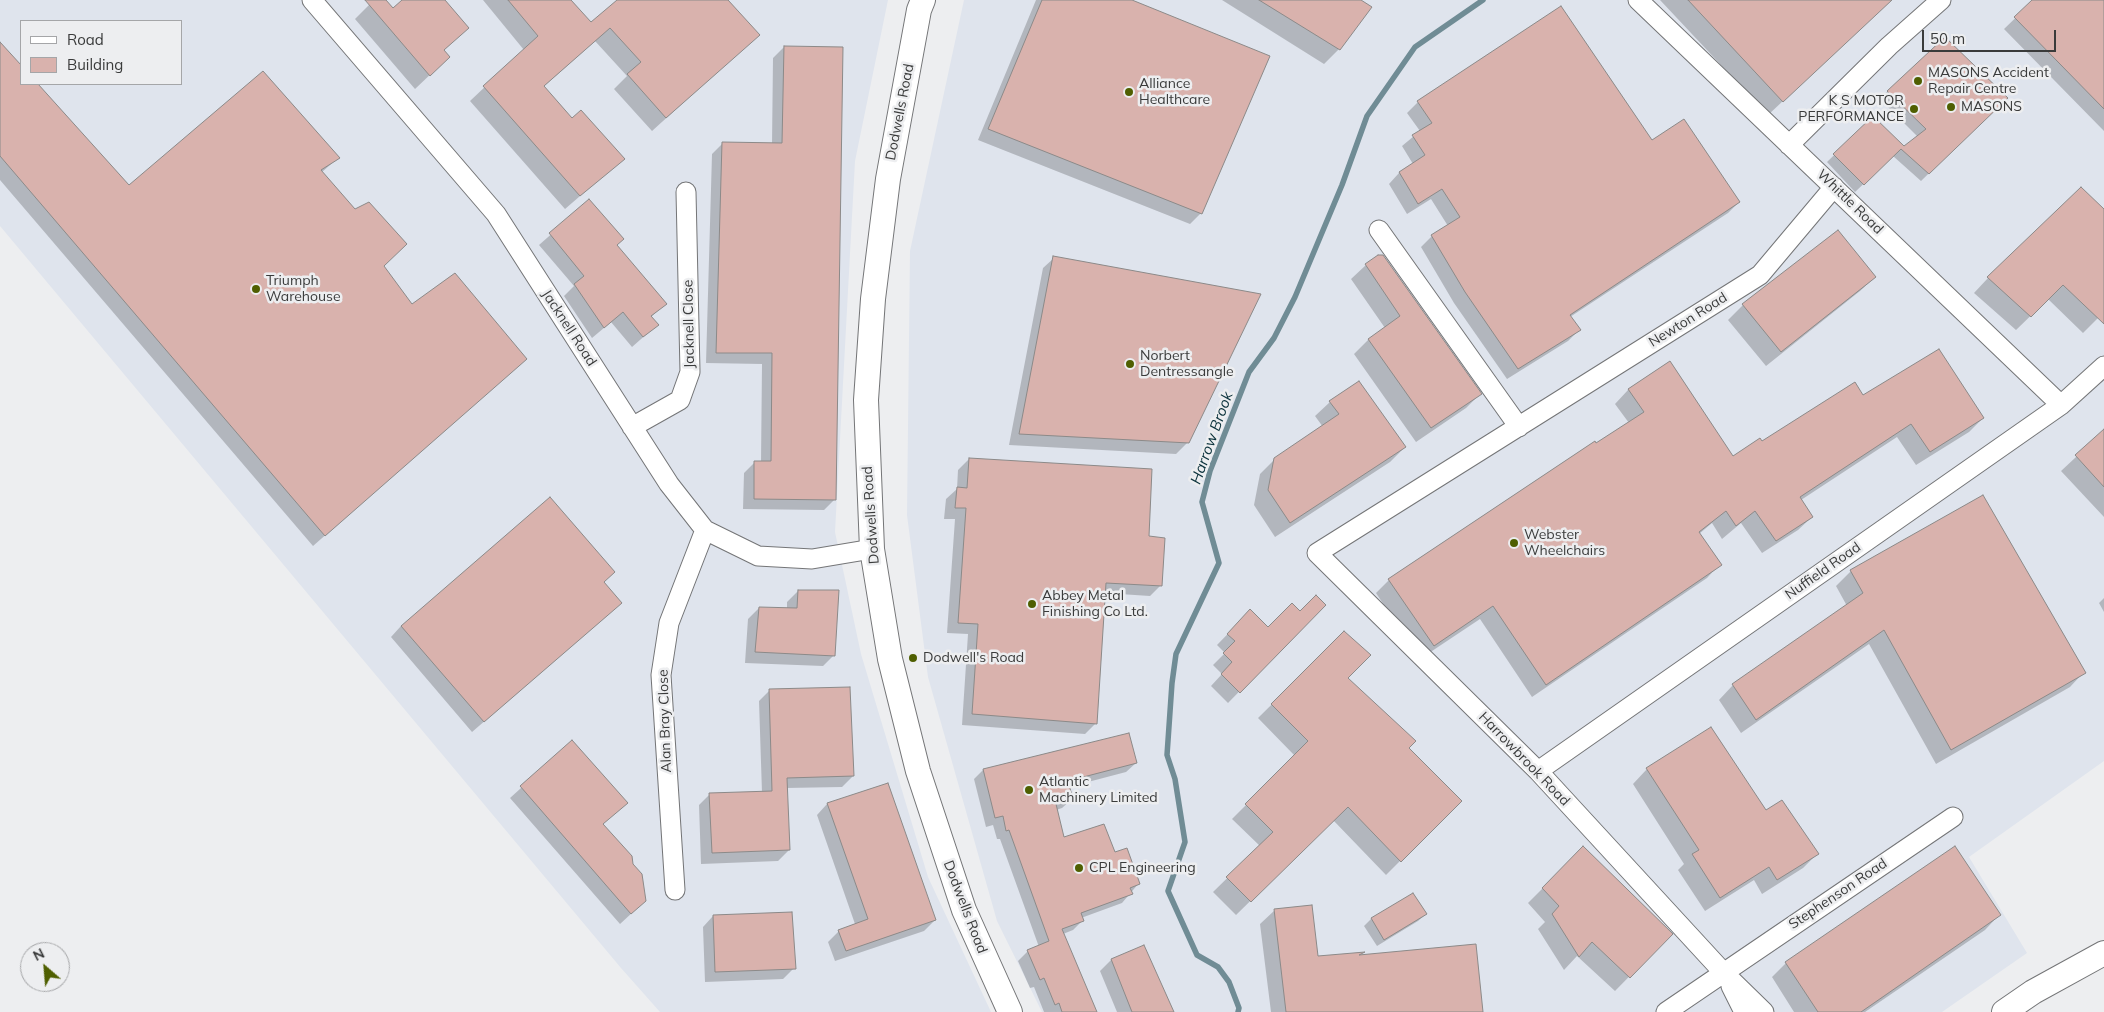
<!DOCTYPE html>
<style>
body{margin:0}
#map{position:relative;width:2104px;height:1012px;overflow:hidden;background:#edeef0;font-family:Mulish,sans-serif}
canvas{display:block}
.legend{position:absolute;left:20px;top:20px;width:162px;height:65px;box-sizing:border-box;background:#edeef0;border:1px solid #a5a6a8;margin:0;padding:6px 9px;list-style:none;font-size:15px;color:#3a3b3b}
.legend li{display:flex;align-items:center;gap:10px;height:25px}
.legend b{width:25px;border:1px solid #a5a6a8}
.north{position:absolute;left:20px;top:942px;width:50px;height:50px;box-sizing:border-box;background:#edeef0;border:1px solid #a5a6a8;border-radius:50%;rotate:333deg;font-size:14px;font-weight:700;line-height:20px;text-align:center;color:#3a3b3b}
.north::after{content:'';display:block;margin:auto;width:18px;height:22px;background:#4f5f01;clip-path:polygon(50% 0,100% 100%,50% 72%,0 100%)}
.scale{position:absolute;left:1922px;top:30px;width:134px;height:22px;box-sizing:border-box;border:2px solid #3a3b3b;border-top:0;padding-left:6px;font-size:15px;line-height:18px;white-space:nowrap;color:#3a3b3b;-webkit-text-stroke:4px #edeef0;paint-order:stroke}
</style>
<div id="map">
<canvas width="2104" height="1012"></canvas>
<ul class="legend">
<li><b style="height:6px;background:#fff"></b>Road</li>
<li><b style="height:14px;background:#d9b2ad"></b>Building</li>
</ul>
<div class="north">N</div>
<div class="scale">50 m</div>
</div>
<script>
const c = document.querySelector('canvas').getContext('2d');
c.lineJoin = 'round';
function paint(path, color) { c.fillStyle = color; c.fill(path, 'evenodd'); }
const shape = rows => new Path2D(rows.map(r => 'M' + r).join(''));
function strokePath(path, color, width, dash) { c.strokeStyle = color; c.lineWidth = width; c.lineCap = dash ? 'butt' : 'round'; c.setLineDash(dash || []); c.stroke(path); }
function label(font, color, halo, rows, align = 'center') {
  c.font = font + ' Mulish,sans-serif'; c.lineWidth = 5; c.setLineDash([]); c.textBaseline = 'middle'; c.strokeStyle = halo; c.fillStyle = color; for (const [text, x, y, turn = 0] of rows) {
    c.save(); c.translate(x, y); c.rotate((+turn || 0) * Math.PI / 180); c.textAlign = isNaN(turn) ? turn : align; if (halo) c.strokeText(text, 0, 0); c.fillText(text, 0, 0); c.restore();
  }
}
paint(shape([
 [0,0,888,0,855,161,835,532,861,654,928,877,991,1012,660,1012,621,968,0,226],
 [21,21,181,21,181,84,21,84],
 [964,0,2104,0,2104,761,1969,857,2027,953,1942,1012,1042,1012,997,921,928,677,907,515,910,251]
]), '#dfe4ed');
paint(shape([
 [374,0,384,0,393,9,404,0,443,0,467,28,443,51,434,71,415,89,355,19],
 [483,0,571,0,591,24,619,0,726,0,758,35,652,131,614,89,627,76,595,41,543,87,572,120,623,159,565,209,470,101,524,50],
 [1036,0,1129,0,1201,213,1190,224,978,140],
 [1222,0,1358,0,1339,49,1324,64],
 [1660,0,1891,0,1768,115],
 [2034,0,2104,0,2104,131,2004,29],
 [0,44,21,67,21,84,36,84,129,187,338,158,322,172,382,266,412,306,514,369,313,546,0,180],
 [784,47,835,499,824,510,743,509,744,473,755,462,761,462,762,364,706,363,712,154,723,143,772,144,773,58],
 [1888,91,2006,98,1921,181,1893,156,1855,192,1827,162,1873,117,1904,148,1918,137,1880,99],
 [1418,102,1652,142,1739,202,1728,213,1570,317,1579,330,1568,341,1507,379,1454,303,1421,247,1432,236,1448,226,1431,199,1407,214,1389,184,1399,173,1413,164,1402,146,1420,131,1407,113],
 [589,201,616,246,665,304,651,317,657,325,632,347,611,322,592,338,564,296,574,286,539,245],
 [2104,211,2104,312,2083,333,2048,299,2016,330,1974,293,1988,278],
 [1838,232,1875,277,1860,291,1766,366,1728,320,1743,305],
 [1054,258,1188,442,1176,454,1009,445,1043,268],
 [1366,265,1480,394,1466,408,1416,442,1354,354,1369,339,1385,328,1351,279],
 [1670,363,1733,458,1863,396,1983,418,1969,432,1916,465,1897,437,1801,500,1812,517,1798,530,1762,553,1741,523,1722,539,1712,523,1699,534,1720,564,1707,578,1532,697,1480,619,1420,659,1376,593,1389,580,1629,423,1615,404,1628,390],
 [1358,383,1405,447,1390,462,1275,537,1254,505,1260,474,1275,459,1323,427,1315,416,1330,402],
 [2104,431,2104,517,2061,471],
 [969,459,1161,585,1150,596,1104,593,1096,723,1085,734,962,725,968,634,947,633,955,519,944,519,946,499,957,489,958,470],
 [1982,496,2084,672,2070,687,1936,764,1869,644,1741,733,1719,700,1733,685,1847,606,1836,586,1851,571],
 [603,582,610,613,472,732,391,637,401,626],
 [798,591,834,655,823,666,745,663,748,619,759,608,787,609,787,602],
 [2104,598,2104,612,2099,603],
 [1324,605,1228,703,1211,686,1222,674,1213,665,1225,653,1217,645,1250,611,1268,628,1300,612],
 [1344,633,1347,678,1407,748,1460,801,1386,875,1333,820,1236,915,1213,892,1260,846,1232,819,1295,756,1258,718],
 [770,690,853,776,842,787,786,788,789,850,778,861,701,864,699,805,710,794,762,793,759,701],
 [572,742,615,813,602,825,633,912,620,924,510,798],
 [1136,763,1126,772,1069,787,1072,799,1062,808,1056,810,1063,839,1114,854,1139,883,1122,903,1081,918,1082,921,1073,930,1063,934,1095,1012,1044,1012,1034,987,1030,988,1018,961,1028,951,1039,947,1000,839,997,839,993,825,986,827,974,779,983,770],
 [1647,769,1765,812,1817,854,1803,868,1762,894,1754,880,1705,911,1678,870,1684,864,1633,784],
 [887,784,935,920,924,931,835,961,828,942,839,931,855,924,817,815,827,804],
 [1583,848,1671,934,1615,991,1577,956,1564,970,1538,929,1545,922,1528,903],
 [1413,894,1426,914,1418,921,1377,946,1364,926,1371,919],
 [1275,910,1317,957,1362,953,1358,957,1482,1012,1271,1012,1260,924],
 [1999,915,1985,930,1865,1012,1794,1012,1772,977,1786,963],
 [713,916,794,968,783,979,705,982,703,927],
 [1144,947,1173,1012,1117,1012,1100,971,1111,960]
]), '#0003');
strokePath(shape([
 [1238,1012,1239,1008,1229,982,1218,967,1197,955,1168,891,1185,842,1175,779,1167,755,1172,683,1176,654,1219,563,1202,502,1210,471,1249,372,1274,338,1295,297,1342,185,1367,116,1415,47,1483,0]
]), '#708c95', 5.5);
const building = shape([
 [365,0,386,0,393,8,402,0,445,0,469,28,444,50,450,57,430,76,365,0],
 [508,0,571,0,591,22,617,0,728,0,760,35,666,118,627,74,641,62,610,28,544,86,572,118,581,110,625,159,580,196,483,86,538,36,508,0],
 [1042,0,1132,0,1270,56,1202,214,988,129,1042,0],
 [1259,0,1361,0,1372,7,1340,50,1259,0],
 [1688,0,1892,0,1783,102,1688,0],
 [2032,0,2104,0,2104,109,2014,17,2032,0],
 [1561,6,1652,140,1684,119,1740,202,1570,315,1581,330,1518,369,1465,292,1431,235,1460,217,1442,189,1418,204,1399,172,1425,155,1412,135,1432,123,1417,101,1561,6],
 [1945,37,2008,98,1929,174,1901,149,1864,185,1833,154,1873,116,1904,146,1926,129,1887,91,1945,37],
 [0,42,21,65,21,84,38,84,129,185,263,71,340,158,321,170,355,209,369,202,407,244,384,266,412,304,455,273,527,359,325,536,0,156,0,42],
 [784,46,843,47,836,500,754,499,754,461,771,461,772,353,716,353,722,142,782,143,784,46],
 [2081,187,2104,209,2104,324,2063,285,2031,317,1987,277,2081,187],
 [589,199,624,239,617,245,667,304,651,316,659,325,643,337,623,312,604,328,574,284,584,276,549,233,589,199],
 [1838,230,1876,277,1781,352,1742,304,1838,230],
 [1378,255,1383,255,1482,394,1431,428,1368,339,1400,316,1365,264,1378,255],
 [1053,256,1261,294,1189,443,1019,434,1053,256],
 [1939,349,1984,418,1930,452,1911,424,1800,497,1813,517,1776,541,1755,511,1736,526,1726,511,1699,532,1722,565,1546,685,1493,606,1434,646,1388,579,1595,441,1596,443,1644,412,1628,389,1670,361,1733,456,1760,438,1762,441,1855,382,1863,395,1939,349],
 [1359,381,1406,447,1290,523,1268,490,1274,458,1339,414,1329,401,1359,381],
 [2104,429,2104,487,2075,455,2104,429],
 [969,458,1152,469,1149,536,1165,538,1162,586,1106,583,1097,724,972,714,978,624,958,623,966,508,955,508,957,487,967,488,969,458],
 [1983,495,2086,673,1951,750,1884,630,1756,720,1732,684,1863,593,1850,570,1983,495],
 [550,497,615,572,604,582,622,603,484,722,401,626,550,497],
 [798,590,839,590,835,656,755,652,759,607,797,608,798,590],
 [1316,595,1326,605,1240,693,1221,674,1232,662,1223,653,1235,641,1227,634,1250,609,1268,627,1292,603,1300,611,1316,595],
 [1344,631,1371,655,1348,678,1416,741,1409,748,1462,801,1401,862,1348,807,1251,902,1226,877,1273,832,1245,804,1308,741,1271,704,1344,631],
 [850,687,854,776,787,778,790,850,712,853,709,793,772,791,769,689,850,687],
 [1711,727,1766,810,1782,800,1819,854,1777,880,1769,867,1720,898,1692,854,1699,850,1646,768,1711,727],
 [1129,733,1137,763,1068,781,1073,799,1056,804,1064,837,1104,824,1115,852,1127,848,1140,884,1130,888,1133,894,1081,913,1084,921,1062,929,1097,1012,1062,1012,1059,1003,1055,1005,1044,978,1040,980,1027,950,1049,941,1009,830,1006,831,1003,816,995,818,983,769,1129,733],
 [572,740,628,803,603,824,632,856,633,864,642,874,646,901,631,914,520,786,572,740],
 [888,783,936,920,846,951,838,930,868,919,827,803,888,783],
 [1583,846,1673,934,1630,978,1592,942,1579,957,1552,914,1559,906,1542,888,1583,846],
 [1955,846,2001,915,1861,1012,1818,1012,1785,962,1955,846],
 [1413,893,1427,914,1384,940,1371,918,1413,893],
 [1312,905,1318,956,1365,952,1359,955,1476,944,1483,1012,1286,1012,1274,909,1312,905],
 [792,912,796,969,715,972,713,915,792,912],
 [1144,945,1174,1012,1132,1012,1111,959,1144,945]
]);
paint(building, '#d9b2ad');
strokePath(building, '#8c8a89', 1);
const minor = shape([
 [312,0,496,214,669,484,705,530,758,556,812,559,872,549],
 [1638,0,2061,405],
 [1789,145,1889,46,1941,0],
 [1379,230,1519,427],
 [632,427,680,400,690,372,686,192],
 [1538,771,2061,405,2104,366],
 [675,890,661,675,669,623,705,530],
 [1731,986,1744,1012],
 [1666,1012,1953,817],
 [1764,1012,1723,972,1538,771,1317,553,1760,275,1834,187]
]);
const major = shape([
 [923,0,919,10,888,179,873,299,866,400,872,549,890,659,918,771,964,910,1010,1012],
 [2004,1012,2033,992,2104,953]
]);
strokePath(minor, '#747577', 21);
strokePath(major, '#747577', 26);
strokePath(minor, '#fff', 19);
strokePath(major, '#fff', 24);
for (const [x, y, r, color] of [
 [1918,81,5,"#4f5f01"],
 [1129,92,5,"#4f5f01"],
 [1951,107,5,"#4f5f01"],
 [1914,109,5,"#4f5f01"],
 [256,289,5,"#4f5f01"],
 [1130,364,5,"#4f5f01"],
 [1514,543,5,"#4f5f01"],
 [1032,604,5,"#4f5f01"],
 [913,658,5,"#4f5f01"],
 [1029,790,5,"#4f5f01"],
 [1079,868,5,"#4f5f01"]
]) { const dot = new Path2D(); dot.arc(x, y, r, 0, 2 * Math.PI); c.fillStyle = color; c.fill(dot); strokePath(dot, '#edeef0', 2); }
label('14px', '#3a3b3b', '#edeef0', [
 ["MASONS Accident",1928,73],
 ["Repair Centre",1928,89],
 ["Alliance",1139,84],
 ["Healthcare",1139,100],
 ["K S MOTOR",1904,101,"right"],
 ["PERFORMANCE",1904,117,"right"],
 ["MASONS",1961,107],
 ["Triumph",266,281],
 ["Warehouse",266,297],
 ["Norbert",1140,356],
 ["Dentressangle",1140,372],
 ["Webster",1524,535],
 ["Wheelchairs",1524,551],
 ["Abbey Metal",1042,596],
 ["Finishing Co Ltd.",1042,612],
 ["Dodwell's Road",923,658],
 ["Atlantic",1039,782],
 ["Machinery Limited",1039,798],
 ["CPL Engineering",1089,868]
], 'left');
label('14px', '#3a3b3b', '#edeef0', [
 ["Dodwells Road",900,112,-79],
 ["Whittle Road",1850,202,44],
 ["Newton Road",1688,320,-32],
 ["Jacknell Close",689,324,-91],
 ["Jacknell Road",569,328,57],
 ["Dodwells Road",871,515,-94],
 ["Nuffield Road",1823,571,-35],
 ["Alan Bray Close",665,721,-92],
 ["Harrowbrook Road",1524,759,46],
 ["Stephenson Road",1838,894,-34],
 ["Dodwells Road",965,907,69]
]);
label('italic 15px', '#0a313b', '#edeef0', [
 ["Harrow Brook",1212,438,-70]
]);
</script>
